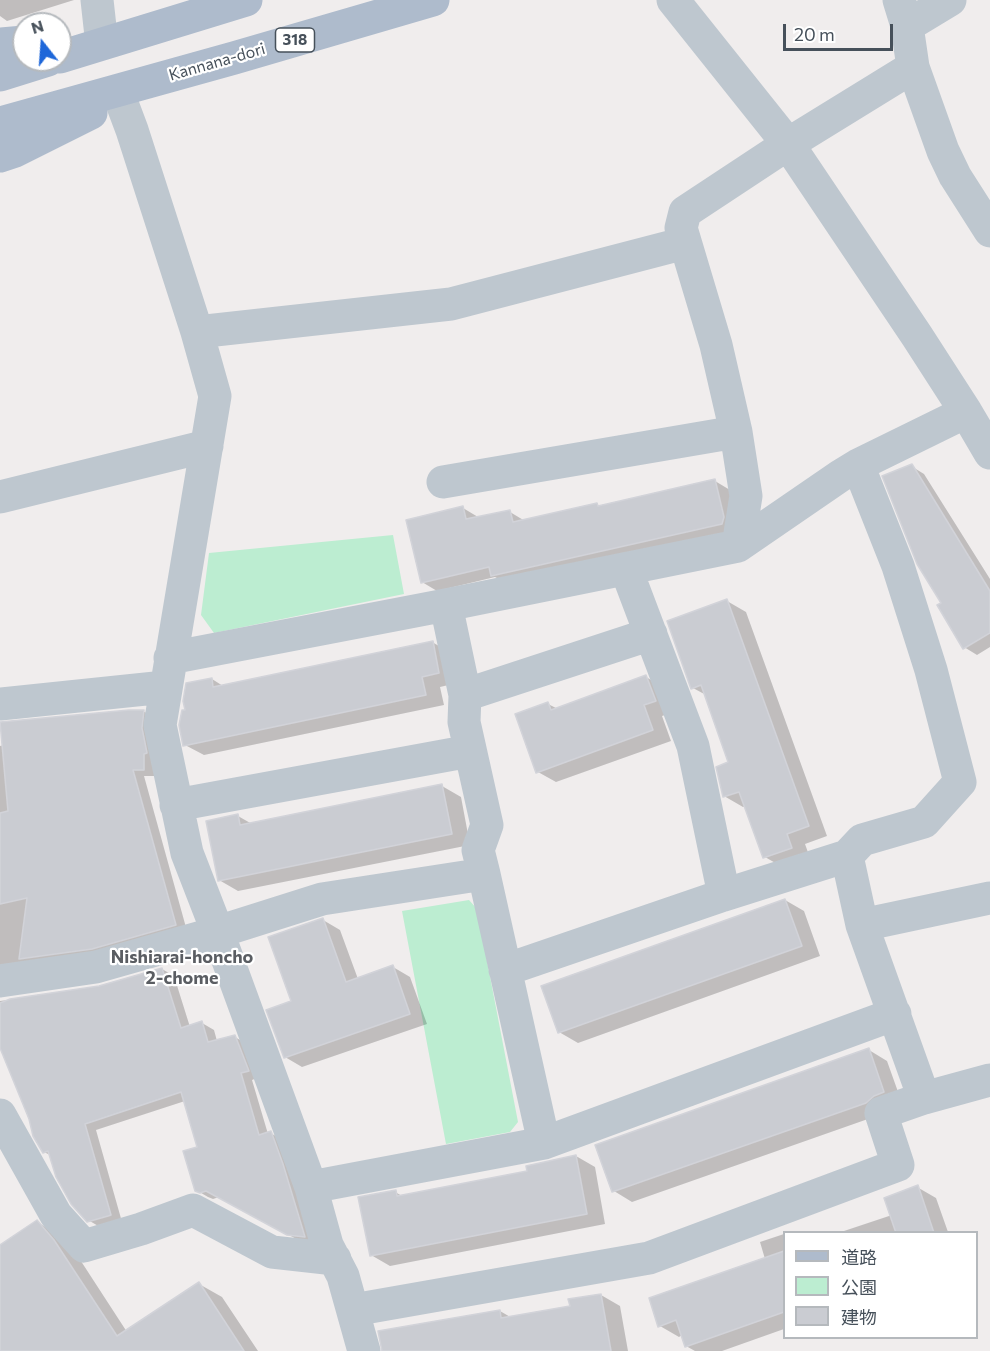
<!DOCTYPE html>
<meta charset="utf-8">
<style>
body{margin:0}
#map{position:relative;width:990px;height:1351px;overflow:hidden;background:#f0eded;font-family:Commissioner,"Noto Sans JP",sans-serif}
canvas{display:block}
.legend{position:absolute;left:783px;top:1231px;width:195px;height:108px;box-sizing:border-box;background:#fff;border:2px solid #b5b9bd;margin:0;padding:8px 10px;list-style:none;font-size:18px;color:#46505a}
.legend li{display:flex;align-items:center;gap:12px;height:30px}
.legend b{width:30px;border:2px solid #b5b9bd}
.north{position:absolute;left:12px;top:12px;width:60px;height:60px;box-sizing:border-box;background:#fff;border:2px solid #b5b9bd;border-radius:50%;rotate:343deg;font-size:16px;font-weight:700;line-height:24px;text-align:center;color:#46505a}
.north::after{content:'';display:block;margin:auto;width:21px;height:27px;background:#1e67d9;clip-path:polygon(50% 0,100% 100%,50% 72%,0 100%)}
.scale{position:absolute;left:783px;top:24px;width:110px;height:27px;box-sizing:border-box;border:3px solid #46505a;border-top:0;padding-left:8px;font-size:18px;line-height:21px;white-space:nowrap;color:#46505a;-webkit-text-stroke:4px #fff;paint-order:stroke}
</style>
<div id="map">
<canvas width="990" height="1351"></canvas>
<ul class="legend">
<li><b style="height:8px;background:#aebbcc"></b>道路</li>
<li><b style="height:16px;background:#bcedd1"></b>公園</li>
<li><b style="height:16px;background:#caccd2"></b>建物</li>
</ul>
<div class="north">N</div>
<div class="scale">20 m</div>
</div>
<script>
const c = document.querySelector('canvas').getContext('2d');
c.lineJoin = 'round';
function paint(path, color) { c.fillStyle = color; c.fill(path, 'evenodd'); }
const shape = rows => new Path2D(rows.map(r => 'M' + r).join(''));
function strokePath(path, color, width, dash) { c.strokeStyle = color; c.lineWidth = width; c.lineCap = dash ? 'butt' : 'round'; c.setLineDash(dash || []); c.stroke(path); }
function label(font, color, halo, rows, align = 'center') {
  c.font = font + ' Commissioner,sans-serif'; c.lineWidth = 4.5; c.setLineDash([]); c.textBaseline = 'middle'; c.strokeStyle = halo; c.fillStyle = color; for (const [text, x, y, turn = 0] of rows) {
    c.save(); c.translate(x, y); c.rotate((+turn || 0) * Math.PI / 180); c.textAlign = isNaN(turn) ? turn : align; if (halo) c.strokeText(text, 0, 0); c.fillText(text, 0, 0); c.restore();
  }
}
paint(shape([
 [393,535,404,594,214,633,201,615,209,553],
 [469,900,477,909,518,1122,510,1132,446,1144,402,911]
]), '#bcedd1');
paint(shape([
 [0,0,74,0,7,21,0,16],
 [911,466,924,474,990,579,990,647,977,655,964,647,943,603],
 [715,481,730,490,738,533,508,584,495,577,437,591,422,582,463,508,478,517,510,512,525,521,597,505,601,507],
 [727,601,746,612,827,836,805,844,810,858,784,868,765,857,746,806,743,807,724,796,730,763,706,695,693,688],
 [432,642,451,653,457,683,440,687,444,705,204,755,185,745,187,711,212,679,223,686],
 [646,677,665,688,674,712,662,716,671,741,556,782,538,772,548,704,558,709],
 [143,711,155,718,156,776,144,776,187,931,0,973,0,746],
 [442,786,461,797,470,845,238,891,219,880,238,816,252,824],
 [785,900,804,911,820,956,578,1043,559,1032],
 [323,920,340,930,358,979,393,967,410,977,427,1024,302,1067,285,1057,293,1002],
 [162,969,174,976,190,1027,202,1023,214,1030,217,1041,235,1037,247,1044,259,1077,252,1080,268,1134,270,1133,282,1139,316,1243,300,1241,219,1197,213,1199,208,1197,196,1190,198,1148,185,1101,96,1130,122,1222,100,1227,88,1220,52,1156,44,1152,0,1044,0,1001,99,987],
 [869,1050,887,1061,902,1103,885,1113,632,1202,614,1191],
 [576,1156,595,1167,605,1224,390,1266,371,1255,395,1192,404,1197,528,1173],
 [917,1187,936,1198,948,1232,841,1232,892,1215],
 [37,1222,61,1236,77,1255,127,1332,199,1284,222,1297,258,1351,0,1351,0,1246],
 [784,1234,784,1329,722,1351,695,1351,686,1346,682,1335,679,1337,660,1326,765,1259,760,1242],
 [601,1295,620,1306,628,1351,405,1351,500,1311,512,1318,572,1308]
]), '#0003');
const building = shape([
 [912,464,990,591,990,633,963,649,937,605,941,603,917,564,882,476,912,464],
 [715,479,724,517,722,524,491,576,489,567,421,583,406,520,463,506,466,519,510,510,513,522,597,503,598,506,715,479],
 [727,599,809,826,787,834,792,848,763,858,739,792,723,797,716,767,728,762,701,685,691,689,667,621,727,599],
 [433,641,439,673,422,677,426,695,183,746,179,725,182,710,185,710,183,701,186,683,212,678,213,687,433,641],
 [646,675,656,701,644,705,653,730,536,773,515,714,548,702,551,710,646,675],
 [129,710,144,710,142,728,147,753,144,754,144,770,133,770,176,925,92,949,19,959,27,898,0,904,0,813,8,811,0,722,129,710],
 [442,784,452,834,218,881,206,821,238,814,240,825,442,784],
 [785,899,802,946,558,1033,541,986,785,899],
 [323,918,346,982,393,965,410,1014,284,1058,266,1010,291,1001,268,937,323,918],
 [162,968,181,1028,202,1021,208,1042,235,1035,249,1071,241,1073,259,1135,271,1131,283,1164,305,1237,287,1235,206,1191,200,1193,195,1191,183,1151,197,1147,181,1092,85,1124,111,1215,108,1216,87,1222,71,1204,56,1177,48,1151,43,1153,33,1136,29,1119,0,1048,0,1003,10,999,99,986,162,968],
 [869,1048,884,1092,874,1096,866,1103,612,1192,595,1145,869,1048],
 [576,1155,587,1214,370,1256,358,1197,396,1190,397,1196,527,1171,526,1166,576,1155],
 [918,1185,934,1233,896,1233,884,1198,918,1185],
 [37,1220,54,1240,117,1336,199,1282,244,1351,0,1351,0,1245,37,1220],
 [784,1251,784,1312,685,1347,676,1320,658,1327,649,1298,784,1251],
 [601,1294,611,1351,382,1351,378,1331,500,1310,501,1318,570,1306,568,1299,601,1294]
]);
paint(building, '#caccd2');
strokePath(building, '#d2d3d9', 1.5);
strokePath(shape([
 [97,0,101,36],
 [673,0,788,144,917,336,966,412,990,453],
 [899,0,907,26,913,67,943,151,955,176,990,231],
 [907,26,950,0],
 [120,98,132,130,197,332,215,396,160,725,187,853,218,933,311,1187,327,1245,343,1276,364,1351],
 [197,332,451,304,685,243],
 [736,432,746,496,738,546],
 [858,465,898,566,931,670,960,782,924,822,862,840,847,856,862,925,924,1098],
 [443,482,736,432,716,345,681,228,685,212,788,144,913,67],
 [0,497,207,446],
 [626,569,693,746,724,895],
 [446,605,465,695,464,722,487,825,478,850,484,874],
 [170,658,446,605,738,546,840,476,858,465,966,412],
 [465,695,651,634],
 [0,704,165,687],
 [176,805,470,751],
 [862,925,990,898],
 [505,970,724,895,847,856],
 [0,981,96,967,205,936,322,899,484,874,544,1143],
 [0,1115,56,1215,84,1246,141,1229,193,1210,272,1252,335,1259],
 [311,1187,544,1143,895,1014],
 [353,1310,649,1258,898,1165,881,1113,924,1098,990,1080]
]), '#bec7cf', 33);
strokePath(shape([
 [0,44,24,42],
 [60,57,246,0],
 [0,75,48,60],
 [0,123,234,58,433,0],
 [0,156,15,151,91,113]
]), '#aebbcc', 33);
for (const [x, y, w] of [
 [295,40,39]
]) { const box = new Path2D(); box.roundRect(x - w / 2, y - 12, w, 24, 4.5); c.fillStyle = '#fff'; c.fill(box); strokePath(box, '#46505a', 1.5); }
label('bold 15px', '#46505a', null, [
 ["318",295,40]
]);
label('16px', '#46505a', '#fff', [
 ["Kannana-dori",217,62,-16]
]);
label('bold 18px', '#5a5d62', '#fff', [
 ["Nishiarai-honcho",182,957],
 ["2-chome",182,978]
]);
</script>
